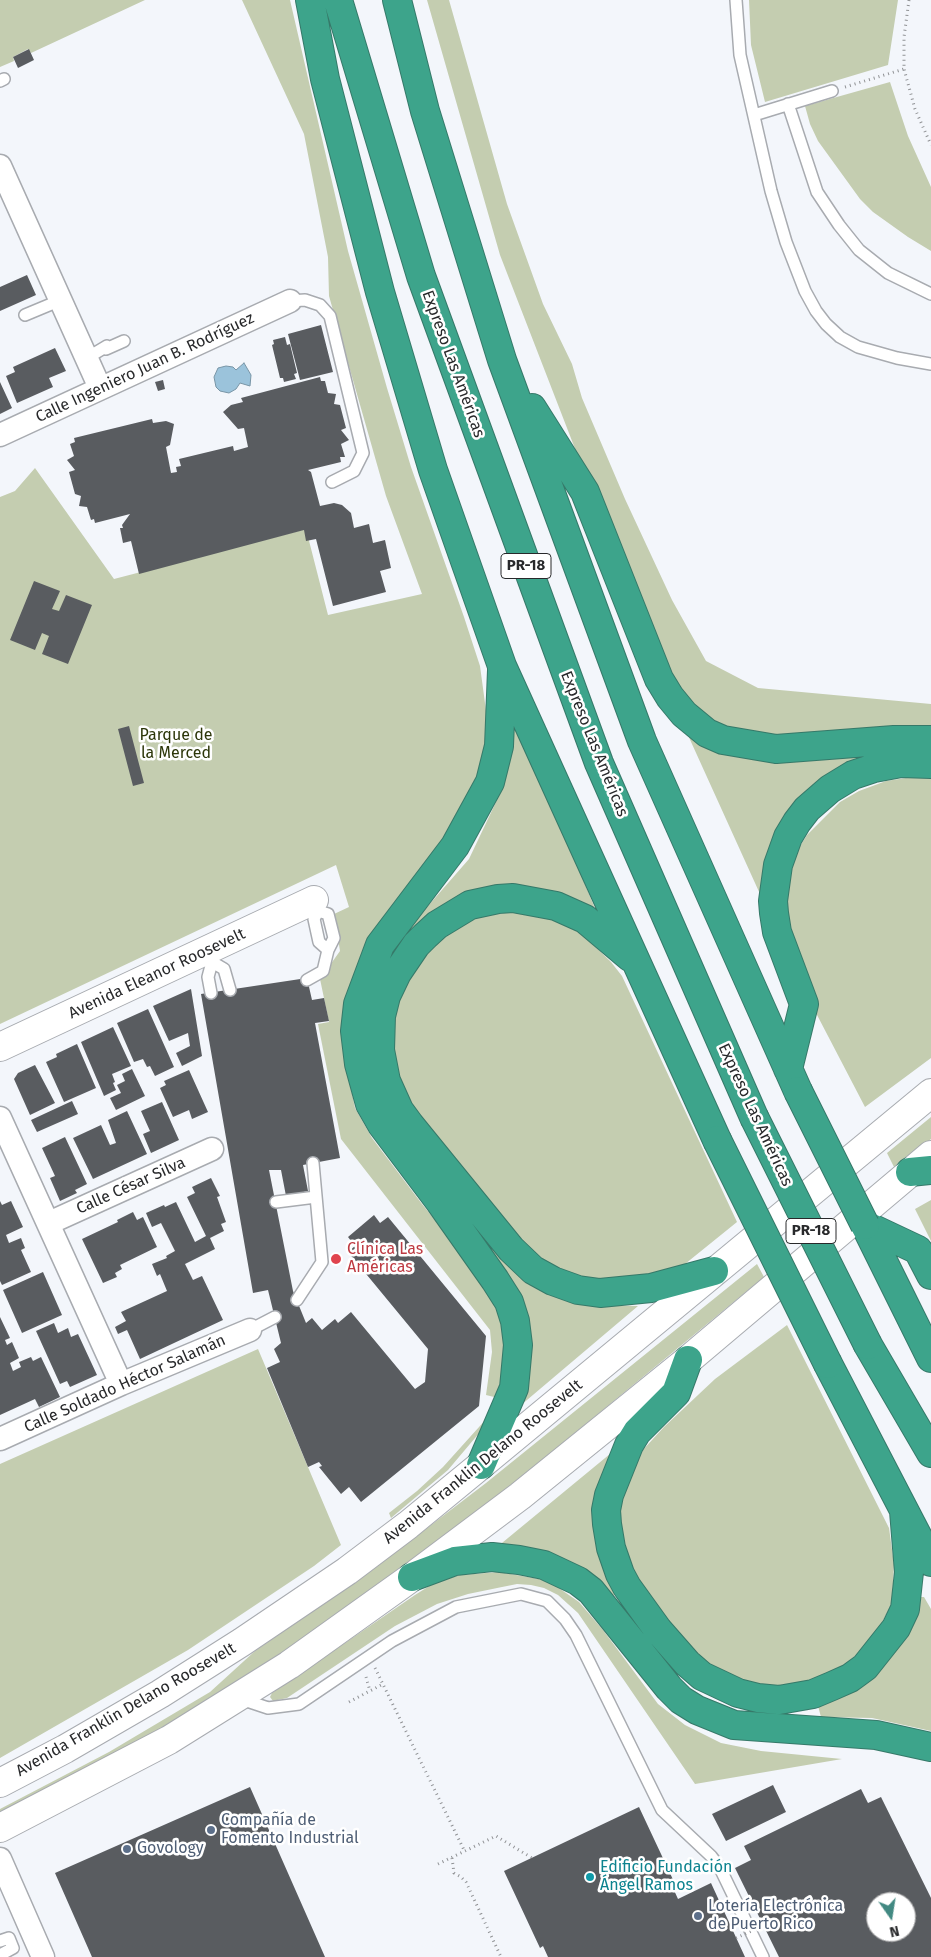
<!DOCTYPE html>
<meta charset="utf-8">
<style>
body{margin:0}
#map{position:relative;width:931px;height:1957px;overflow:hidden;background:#f3f6fb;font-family:"Fira Sans",sans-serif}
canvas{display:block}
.north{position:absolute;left:866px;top:1892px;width:50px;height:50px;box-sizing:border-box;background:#fff;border:1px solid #a9a9aa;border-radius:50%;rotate:167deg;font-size:14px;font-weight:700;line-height:20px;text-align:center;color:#28292b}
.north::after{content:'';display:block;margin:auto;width:18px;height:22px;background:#428982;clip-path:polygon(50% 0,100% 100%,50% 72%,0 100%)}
</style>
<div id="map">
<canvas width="931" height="1957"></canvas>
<div class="north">N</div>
</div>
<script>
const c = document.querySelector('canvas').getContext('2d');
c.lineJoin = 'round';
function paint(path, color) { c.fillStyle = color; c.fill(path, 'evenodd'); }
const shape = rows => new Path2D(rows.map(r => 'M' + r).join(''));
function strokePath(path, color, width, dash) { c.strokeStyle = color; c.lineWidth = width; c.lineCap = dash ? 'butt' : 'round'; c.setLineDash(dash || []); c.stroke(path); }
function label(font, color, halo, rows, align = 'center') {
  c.font = font + ' "Fira Sans",sans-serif'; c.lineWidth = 5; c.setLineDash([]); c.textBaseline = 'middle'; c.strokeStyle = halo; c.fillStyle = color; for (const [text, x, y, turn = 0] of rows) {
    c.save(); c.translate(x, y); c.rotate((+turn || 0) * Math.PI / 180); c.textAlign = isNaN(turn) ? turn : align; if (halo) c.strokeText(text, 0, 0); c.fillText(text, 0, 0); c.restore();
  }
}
paint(shape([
 [0,0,145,0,31,53,28,49,13,57,14,61,0,67],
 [242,0,290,0,348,251,387,388,411,467,464,617,480,666,487,718,484,755,476,784,427,866,344,1053,355,1108,372,1138,422,1204,487,1284,511,1331,502,1399,486,1395,492,1352,490,1330,341,1139,318,1024,329,1022,320,979,340,951,334,914,349,907,336,865,0,1024,0,497,15,491,35,468,114,579,306,529,328,615,422,594,386,496,329,296,328,257,304,134],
 [427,0,449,0,507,204,543,304,572,364,582,398,625,499,672,600,706,661,758,688,931,704,931,732,807,738,738,732,707,721,685,704,622,570,500,255],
 [749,0,898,0,888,65,765,102,751,45],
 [890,82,908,136,931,187,931,251,908,237,873,212,860,199,818,141,810,124,805,106],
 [515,722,518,722,596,911,588,911,555,896,518,888,474,894,441,911,419,930,389,967,376,1002,371,1037,373,1065,379,1089,387,1108,394,1122,409,1099,402,1086,393,1050,391,1016,406,980,436,940,474,917,519,911,573,925,611,962,622,976,737,1222,685,1264,652,1279,607,1284,574,1278,551,1266,529,1250,490,1210,489,1240,524,1276,539,1286,576,1300,600,1305,638,1306,514,1411,519,1402,525,1384,526,1347,523,1314,516,1286,497,1258,391,1129,374,1091,367,1066,366,1037,371,1002,385,965,414,922,469,859,496,802,508,762,512,725],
 [687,733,879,754,839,774,760,894],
 [919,776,931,778,931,1058,865,1107,816,1013,796,968,780,900,790,862,807,835,840,802,859,791,886,781],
 [931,1117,931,1139,895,1169,887,1153],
 [931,1200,931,1241,915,1209],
 [757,1264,764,1277,495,1499,381,1585,215,1699,0,1820,0,1809,109,1752,210,1692,255,1651,371,1571,486,1483],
 [787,1325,889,1528,894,1564,892,1602,880,1627,861,1651,843,1666,826,1676,796,1684,765,1686,729,1679,704,1662,645,1595,625,1552,618,1511,626,1470,641,1452,664,1427,715,1379],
 [258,1349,341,1545,314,1566,188,1650,0,1758,0,1464],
 [488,1417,491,1419,448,1470,391,1518,389,1513,417,1491,443,1467],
 [616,1449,616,1594,609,1598,491,1552],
 [499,1572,539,1579,553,1584,579,1602,603,1630,658,1704,685,1725,721,1743,761,1751,842,1759,695,1784,578,1613,558,1595,544,1588,531,1585,517,1584,502,1587,468,1594,437,1604,395,1626,287,1698,273,1701,270,1697,272,1693,415,1595,434,1583,460,1575],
 [920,1597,924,1597,931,1609,931,1731,872,1718,821,1717,818,1706,849,1694,868,1679,911,1626]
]), '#c4cdb0');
const water = shape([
 [244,363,251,375,250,386,240,383,236,389,229,393,220,391,216,387,214,377,218,368,226,366,233,367,236,370,244,363]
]);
paint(water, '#9bc3db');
strokePath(water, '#7895a6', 1);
paint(shape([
 [29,49,34,60,18,68,13,57],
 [27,275,36,295,0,311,0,287],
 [321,325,333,372,300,380,288,334],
 [285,337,287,345,290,344,297,373,294,374,296,379,284,382,283,378,280,378,272,345,274,344,273,340],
 [55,348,66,371,49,378,53,387,17,403,6,376,15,372,13,367],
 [320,377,321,381,325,381,328,393,336,394,334,404,340,405,346,428,341,430,349,440,341,444,345,457,340,457,341,462,308,470,311,472,320,506,334,503,342,505,351,513,354,528,369,524,373,543,385,540,391,568,380,571,386,592,333,606,316,539,306,541,304,530,139,574,131,541,123,543,120,528,123,528,122,525,130,514,95,523,94,519,91,520,87,507,79,506,81,496,75,494,69,472,75,470,67,460,74,456,70,444,75,442,74,438,152,419,153,423,166,421,174,424,170,445,166,447,171,473,177,472,176,467,181,466,179,459,233,446,234,451,248,447,244,428,238,429,223,412,231,405,243,402,241,398],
 [163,380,165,389,158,391,155,382],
 [0,382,12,408,0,414],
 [34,581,60,591,52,609,59,611,66,595,92,605,68,664,42,654,49,636,42,633,35,650,10,640],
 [129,726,144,783,133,786,118,729],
 [307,978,312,1000,324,998,329,1021,315,1023,340,1158,303,1165,308,1191,286,1196,281,1170,269,1170,293,1291,306,1323,312,1318,322,1330,335,1319,338,1323,351,1312,415,1389,425,1382,428,1349,348,1252,355,1246,348,1237,374,1215,380,1223,388,1217,486,1336,479,1406,361,1502,349,1487,341,1494,319,1467,322,1466,319,1462,308,1467,267,1368,280,1362,274,1349,281,1343,268,1290,253,1293,201,994],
 [191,989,202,1056,182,1066,176,1053,190,1046,188,1033,169,1041,153,1006],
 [148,1009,174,1067,155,1076,150,1066,147,1067,143,1059,134,1062,117,1023],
 [113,1027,131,1066,112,1074,115,1082,113,1083,116,1090,104,1096,81,1042],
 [77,1044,96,1088,64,1102,46,1062,57,1057,56,1054],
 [35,1065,55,1103,30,1115,14,1079,18,1073],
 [132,1069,145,1096,116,1110,110,1098,121,1093,117,1085,125,1081,122,1074],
 [189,1070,208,1112,192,1119,189,1110,173,1117,160,1088,166,1085,164,1081],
 [72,1101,78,1114,37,1132,31,1120],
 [162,1102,179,1140,151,1153,143,1134,150,1131,141,1111],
 [127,1111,147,1154,93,1179,73,1138,101,1125,110,1145,116,1143,108,1120],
 [65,1137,87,1184,75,1190,77,1193,60,1201,50,1178,55,1176,42,1148],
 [211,1178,220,1196,217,1197,226,1222,221,1224,224,1231,210,1238,215,1249,185,1264,193,1280,202,1276,223,1320,140,1359,127,1330,118,1334,115,1327,126,1321,121,1312,167,1291,160,1274,157,1276,152,1264,167,1258,166,1256,175,1251,161,1223,152,1227,146,1213,164,1205,165,1207,176,1202,195,1242,206,1236,187,1197,195,1193,192,1187],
 [0,1201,2,1205,11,1201,23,1227,6,1235,9,1243,21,1238,25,1248,21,1250,31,1272,2,1285,0,1281],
 [133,1212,137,1220,143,1217,157,1247,120,1265,122,1269,115,1273,117,1277,103,1283,82,1239,118,1222,117,1220],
 [43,1272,62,1315,22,1333,3,1290],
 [0,1317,10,1338,5,1340,7,1345,12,1342,19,1358,10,1363,13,1371,21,1367,19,1362,31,1357,33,1361,41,1357,60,1397,39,1407,35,1399,0,1415],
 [54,1323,58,1333,68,1328,71,1337,78,1334,97,1375,70,1387,67,1381,60,1384,36,1331],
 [773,1785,786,1812,726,1841,712,1814],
 [250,1787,325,1957,92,1957,55,1873],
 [861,1789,868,1803,881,1797,931,1898,931,1957,779,1957,735,1868,751,1860,744,1846],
 [876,1902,906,1902,906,1932,876,1932],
 [639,1807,676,1886,673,1888,678,1899,711,1883,745,1957,548,1957,543,1946,540,1948,504,1871]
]), '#595c60');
const lane = shape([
 [736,0,740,55,771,191,786,242,805,291,816,311,826,324,840,337,858,347,897,358,931,364],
 [0,81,4,79],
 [788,104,817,192,839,225,859,250,888,273,931,294],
 [754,115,832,91],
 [290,301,305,300,320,305,330,316,363,453,354,471,332,482],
 [25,315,61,300],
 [87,358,107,346,106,349,124,341],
 [307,980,323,971,328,950,334,938,328,914,318,911,314,919,319,942,328,950],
 [211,993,208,977,212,962,224,969,230,990],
 [276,1202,316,1197],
 [297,1300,322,1262,313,1163],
 [250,1330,275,1317],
 [241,1699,268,1708,299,1704,392,1641,456,1607,521,1594,547,1601,565,1619,576,1635,662,1810,711,1856,720,1868,763,1957],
 [0,1941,9,1938,13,1948,0,1955]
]);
const street = shape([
 [0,166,100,388],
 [0,435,290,301],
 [0,1118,121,1384],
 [49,1223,212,1149],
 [0,1439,121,1384,250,1330],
 [0,1859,43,1957]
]);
const secondary = shape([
 [0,1047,314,900],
 [0,1783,65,1749,160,1694,242,1642,347,1571,408,1525,481,1465,931,1093],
 [0,1828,169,1740,289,1665,412,1577,520,1496,688,1360,931,1155]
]);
const highway = shape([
 [310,0,325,79,380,292,433,470,502,666,717,1140],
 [338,0,421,276,599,763,754,1117],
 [397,0,425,111,502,360,642,741,798,1091],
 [532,408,585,492,659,679,670,697,684,714,707,733,723,740,776,749,894,740,931,740],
 [630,957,585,919,556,906,513,898,498,899,470,905,437,925,425,936,416,945,397,973,386,996,381,1016,380,1050,386,1081,399,1110,410,1125,511,1249,533,1270,553,1281,578,1290,600,1293,651,1288,714,1271],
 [788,1069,804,1004,777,932,774,913,773,901,778,865,788,837,797,822,807,809,830,789,853,775,874,768,901,763,931,764],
 [910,1172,931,1170],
 [865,1225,931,1358],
 [865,1225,918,1250,931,1275],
 [868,1345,931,1453],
 [688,1360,676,1393,637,1432,629,1445,609,1495,606,1510,607,1524,611,1548,620,1574,627,1587,658,1630,687,1663,702,1676,738,1693,758,1698,779,1700,813,1694,832,1686,850,1678,865,1667,896,1628,905,1609,909,1572,904,1511],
 [828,1364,931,1562],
 [481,1465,514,1388,518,1345,515,1321,509,1302,495,1280,440,1202,382,1125,370,1104,359,1064,355,1031,358,1004,380,945,455,846,490,782,499,746,502,670],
 [412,1577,455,1561,492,1557,519,1560,544,1565,578,1581,591,1591,669,1688,681,1700,697,1710,734,1725,876,1735,931,1747]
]);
strokePath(lane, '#a8abb0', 14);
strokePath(street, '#a8abb0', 25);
strokePath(secondary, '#a8abb0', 30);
strokePath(highway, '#367969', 30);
strokePath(shape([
 [909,0,904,37,904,69,915,109,931,145],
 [845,87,904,69],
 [375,1668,465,1852],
 [366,1677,370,1691],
 [349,1702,383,1684],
 [452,1858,454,1873,461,1877,466,1882,501,1957],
 [438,1864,496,1836,532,1858]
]), '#909295', 3, [1, 4]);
strokePath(lane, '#fff', 11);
strokePath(street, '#fff', 22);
strokePath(secondary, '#fff', 28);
strokePath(highway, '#3da48b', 28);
const highwayBridge = shape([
 [798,1091,865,1225],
 [754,1117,868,1345],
 [717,1140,828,1364]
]);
strokePath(highwayBridge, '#367969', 30, []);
strokePath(shape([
 [736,1938,763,1926]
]), '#909295', 3, [1, 4]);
strokePath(highwayBridge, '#3da48b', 28);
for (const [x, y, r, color] of [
 [336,1259,6,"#e0444e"],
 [211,1830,5,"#5c6f8a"],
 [127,1849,5,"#5c6f8a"],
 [590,1877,5,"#0f9aa8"],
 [698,1916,5,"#5c6f8a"]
]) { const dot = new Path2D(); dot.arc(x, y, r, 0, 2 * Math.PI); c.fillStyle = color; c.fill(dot); strokePath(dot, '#fff', 2); }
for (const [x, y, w] of [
 [526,566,50],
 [811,1231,50]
]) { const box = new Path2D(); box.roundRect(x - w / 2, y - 12.5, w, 25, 4); c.fillStyle = '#fff'; c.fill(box); strokePath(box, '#28292b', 1); }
label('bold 15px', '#28292b', null, [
 ["PR-18",526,566],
 ["PR-18",811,1231]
]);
label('16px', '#28292b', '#fff', [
 ["Expreso Las Américas",453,364,70],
 ["Calle Ingeniero Juan B. Rodríguez",145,368,-25],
 ["Expreso Las Américas",594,744,68],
 ["Avenida Eleanor Roosevelt",157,974,-25],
 ["Expreso Las Américas",755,1115,65],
 ["Calle César Silva",131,1186,-24],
 ["Calle Soldado Héctor Salamán",125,1384,-24],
 ["Avenida Franklin Delano Roosevelt",483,1462,-39],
 ["Avenida Franklin Delano Roosevelt",126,1710,-30]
]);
label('16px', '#2c3609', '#fff', [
 ["Parque de",176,736],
 ["la Merced",176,754]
]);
label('16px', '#be3a42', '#fff', [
 ["Clínica Las",347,1250],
 ["Américas",347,1268]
], 'left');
label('16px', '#4e5e75', '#fff', [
 ["Compañía de",221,1821],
 ["Fomento Industrial",221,1839],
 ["Govology",137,1849],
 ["Lotería Electrónica",708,1907],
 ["de Puerto Rico",708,1925]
], 'left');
label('16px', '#0d838f', '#fff', [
 ["Edificio Fundación",600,1868],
 ["Ángel Ramos",600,1886]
], 'left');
</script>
